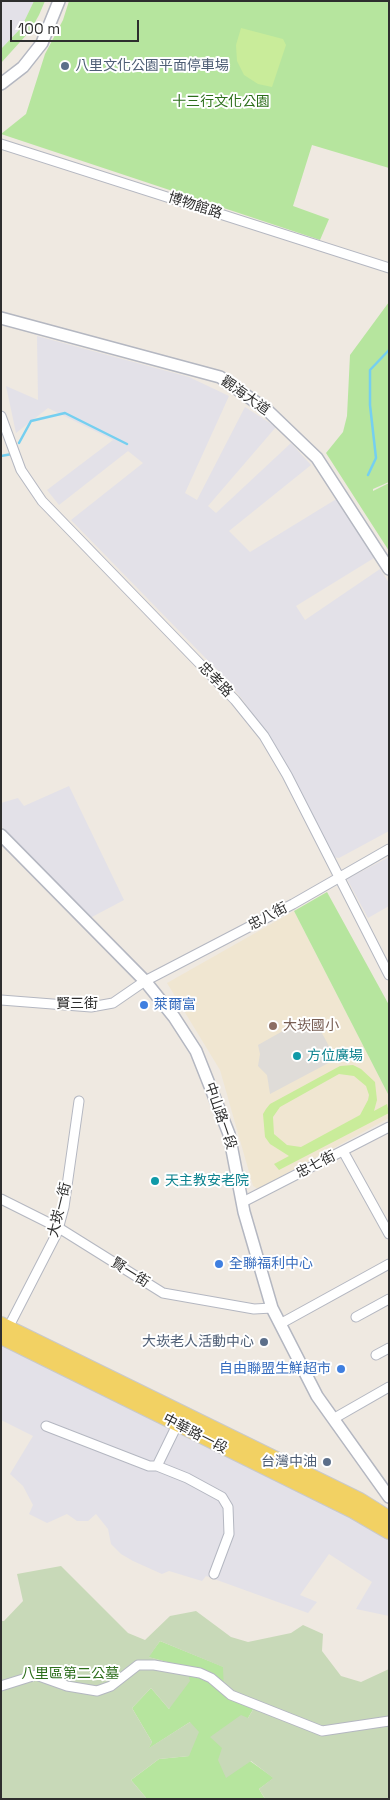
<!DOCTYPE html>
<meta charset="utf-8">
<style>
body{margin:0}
#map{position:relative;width:390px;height:1800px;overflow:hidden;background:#efe9e1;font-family:"Space Grotesk",sans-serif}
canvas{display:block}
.frame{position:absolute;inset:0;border:2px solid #2e2e2e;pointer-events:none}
.scale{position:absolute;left:10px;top:20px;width:129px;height:22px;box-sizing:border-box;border:2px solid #2e2e2e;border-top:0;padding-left:6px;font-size:15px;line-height:18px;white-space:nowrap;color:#2e2e2e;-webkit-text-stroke:4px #fff;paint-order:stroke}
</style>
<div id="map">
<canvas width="390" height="1800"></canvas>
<div class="frame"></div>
<div class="scale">100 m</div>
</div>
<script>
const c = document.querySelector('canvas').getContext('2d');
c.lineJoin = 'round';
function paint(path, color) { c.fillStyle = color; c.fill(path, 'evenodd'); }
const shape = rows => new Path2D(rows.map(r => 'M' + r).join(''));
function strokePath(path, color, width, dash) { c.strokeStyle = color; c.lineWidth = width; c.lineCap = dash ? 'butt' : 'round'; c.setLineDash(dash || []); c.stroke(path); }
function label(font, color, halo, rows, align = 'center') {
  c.font = font + ' "Space Grotesk","Noto Sans TC",sans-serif'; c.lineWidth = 4; c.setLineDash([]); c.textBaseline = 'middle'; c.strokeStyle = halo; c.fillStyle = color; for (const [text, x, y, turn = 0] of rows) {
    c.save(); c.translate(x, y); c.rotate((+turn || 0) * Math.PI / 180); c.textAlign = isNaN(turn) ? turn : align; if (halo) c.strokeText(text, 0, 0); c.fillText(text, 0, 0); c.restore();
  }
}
paint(shape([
 [1,1,34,1,21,28,1,49],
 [37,336,189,377,229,396,185,493,197,500,245,407,276,427,208,506,216,513,291,443,311,465,229,531,250,552,338,498,374,558,296,606,305,620,380,569,389,583,389,831,339,858,333,857,275,747,242,699,225,678,71,520,143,463,128,451,59,505,47,490,113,440,48,408,16,433,6,386,38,400],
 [69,786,124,900,90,918,1,826,1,803,18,798,24,806],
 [389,857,389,906,368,918,347,879],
 [1,1345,374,1529,389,1541,389,1616,356,1609,372,1582,329,1554,300,1595,317,1602,308,1613,206,1576,202,1581,169,1571,162,1574,133,1561,121,1554,111,1544,108,1529,96,1514,88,1521,77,1521,67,1514,47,1523,29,1514,33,1505,23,1486,10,1474,33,1436,1,1420]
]), '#e3e1e8');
paint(shape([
 [294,911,389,1096,389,1118,258,1189,253,1186,220,1070,167,983]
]), '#f0e6d1');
paint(shape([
 [34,1,45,1,39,15,30,31,1,63,1,49,21,28],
 [69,1,389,1,389,168,312,145,293,206,329,219,320,240,1,134,26,114,45,54,63,20],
 [389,302,389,482,373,489,373,491,389,483,389,551,326,453,343,432,347,416,350,355],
 [327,892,389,1005,389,1096,294,911],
 [160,1641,224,1667,257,1703,248,1718,250,1761,274,1778,259,1789,265,1799,147,1799,131,1780,159,1759,189,1756,190,1722,148,1749,152,1742,132,1708,151,1688,169,1709,186,1667,148,1657]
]), '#b6e59e');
paint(shape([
 [61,1566,128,1633,145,1640,170,1616,196,1611,231,1637,248,1642,291,1633,303,1625,323,1634,322,1651,341,1676,361,1682,389,1669,389,1799,265,1799,259,1789,273,1778,251,1761,226,1778,218,1760,222,1748,210,1737,241,1715,248,1718,257,1703,224,1692,223,1667,160,1641,149,1657,186,1667,190,1681,169,1709,151,1688,132,1708,152,1742,149,1748,190,1722,199,1732,189,1756,159,1759,131,1780,147,1799,1,1799,1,1621,4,1621,23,1601,17,1574]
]), '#c8d9b8');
paint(shape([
 [241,28,283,39,286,45,272,87,258,84,244,75,237,61,236,45],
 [353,1065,361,1069,375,1082,377,1100,374,1111,387,1104,389,1113,279,1170,274,1164,289,1156,270,1144,265,1137,263,1114,266,1109,270,1104,340,1066],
 [339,1074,354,1076,366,1086,369,1095,368,1100,360,1115,301,1147,287,1145,274,1134,273,1117,280,1107]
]), '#c9ec9a');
paint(shape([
 [297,1023,302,1030,318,1026,336,1059,270,1094,267,1075,258,1066,260,1054,258,1045]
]), '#dfdcd8');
strokePath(shape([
 [19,443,31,421,65,413,127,444],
 [1,456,12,454],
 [368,475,376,458,370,405,370,370,389,350]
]), '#75cff0', 2.5);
const street = shape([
 [1,144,389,268],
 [1,416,21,470,42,501,235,700,264,736,287,775,389,975],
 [1,1000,91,1007,113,1003,145,981,293,904,389,849],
 [343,1151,389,1234],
 [1,1199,59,1228,163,1293,254,1309,272,1308],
 [243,1202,389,1127],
 [356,1317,389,1299],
 [280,1324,389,1264],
 [6,1332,57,1233,64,1207,79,1101],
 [376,1355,389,1348],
 [333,1419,389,1387],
 [46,1426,149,1466,157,1466,177,1425],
 [157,1466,187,1478,222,1497,228,1507,229,1534,214,1574],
 [1,1686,36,1675,67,1686,97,1691,111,1686,138,1665,154,1665,200,1673,211,1678,231,1695,322,1731,389,1721]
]);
const secondary = shape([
 [1,84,23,67,42,43,59,1],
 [1,318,220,377,267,410,317,458,389,569],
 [1,835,145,981,174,1017,196,1051,229,1134,244,1212,272,1308,317,1396,389,1497]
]);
const primary = shape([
 [1,1324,360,1500,389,1518],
 [1,1337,353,1511,389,1532]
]);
strokePath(street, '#b4b7c1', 11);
strokePath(secondary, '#b4b7c1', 14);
strokePath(primary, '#c9c9c9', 16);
strokePath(street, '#fff', 9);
strokePath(secondary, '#fff', 11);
strokePath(primary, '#f2d163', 14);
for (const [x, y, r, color] of [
 [65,66,5,"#5c6f8a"],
 [144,1005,5,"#3f7fe0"],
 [273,1026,5,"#8d6e63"],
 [297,1056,5,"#0f9aa8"],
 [155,1181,5,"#0f9aa8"],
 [219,1264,5,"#3f7fe0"],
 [264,1342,5,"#5c6f8a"],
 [341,1369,5,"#3f7fe0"],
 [327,1462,5,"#5c6f8a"]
]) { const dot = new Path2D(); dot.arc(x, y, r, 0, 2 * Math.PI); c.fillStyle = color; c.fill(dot); strokePath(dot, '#fff', 2); }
label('14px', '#4e5e75', '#fff', [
 ["八里文化公園平面停車場",75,66,"left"],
 ["大崁老人活動中心",254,1342],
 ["台灣中油",317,1462]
], 'right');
label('14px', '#2c6e1b', '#fff', [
 ["十三行文化公園",221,102],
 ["八里區第二公墓",70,1674]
]);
label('14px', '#2e2e2e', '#fff', [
 ["博物館路",195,206,18],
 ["觀海大道",245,396,35],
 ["忠孝路",215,680,46],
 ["忠八街",268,917,-28],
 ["賢三街",77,1004],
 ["中山路一段",220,1116,71],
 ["忠七街",316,1165,-27],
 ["大崁一街",60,1210,-76],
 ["賢一街",130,1273,32],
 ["中華路一段",195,1434,27]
]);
label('14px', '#366cbe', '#fff', [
 ["萊爾富",154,1005],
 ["全聯福利中心",229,1264],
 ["自由聯盟生鮮超市",331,1369,"right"]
], 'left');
label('14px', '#785e54', '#fff', [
 ["大崁國小",283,1026]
], 'left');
label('14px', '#0d838f', '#fff', [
 ["方位廣場",307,1056],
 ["天主教安老院",165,1181]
], 'left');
</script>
